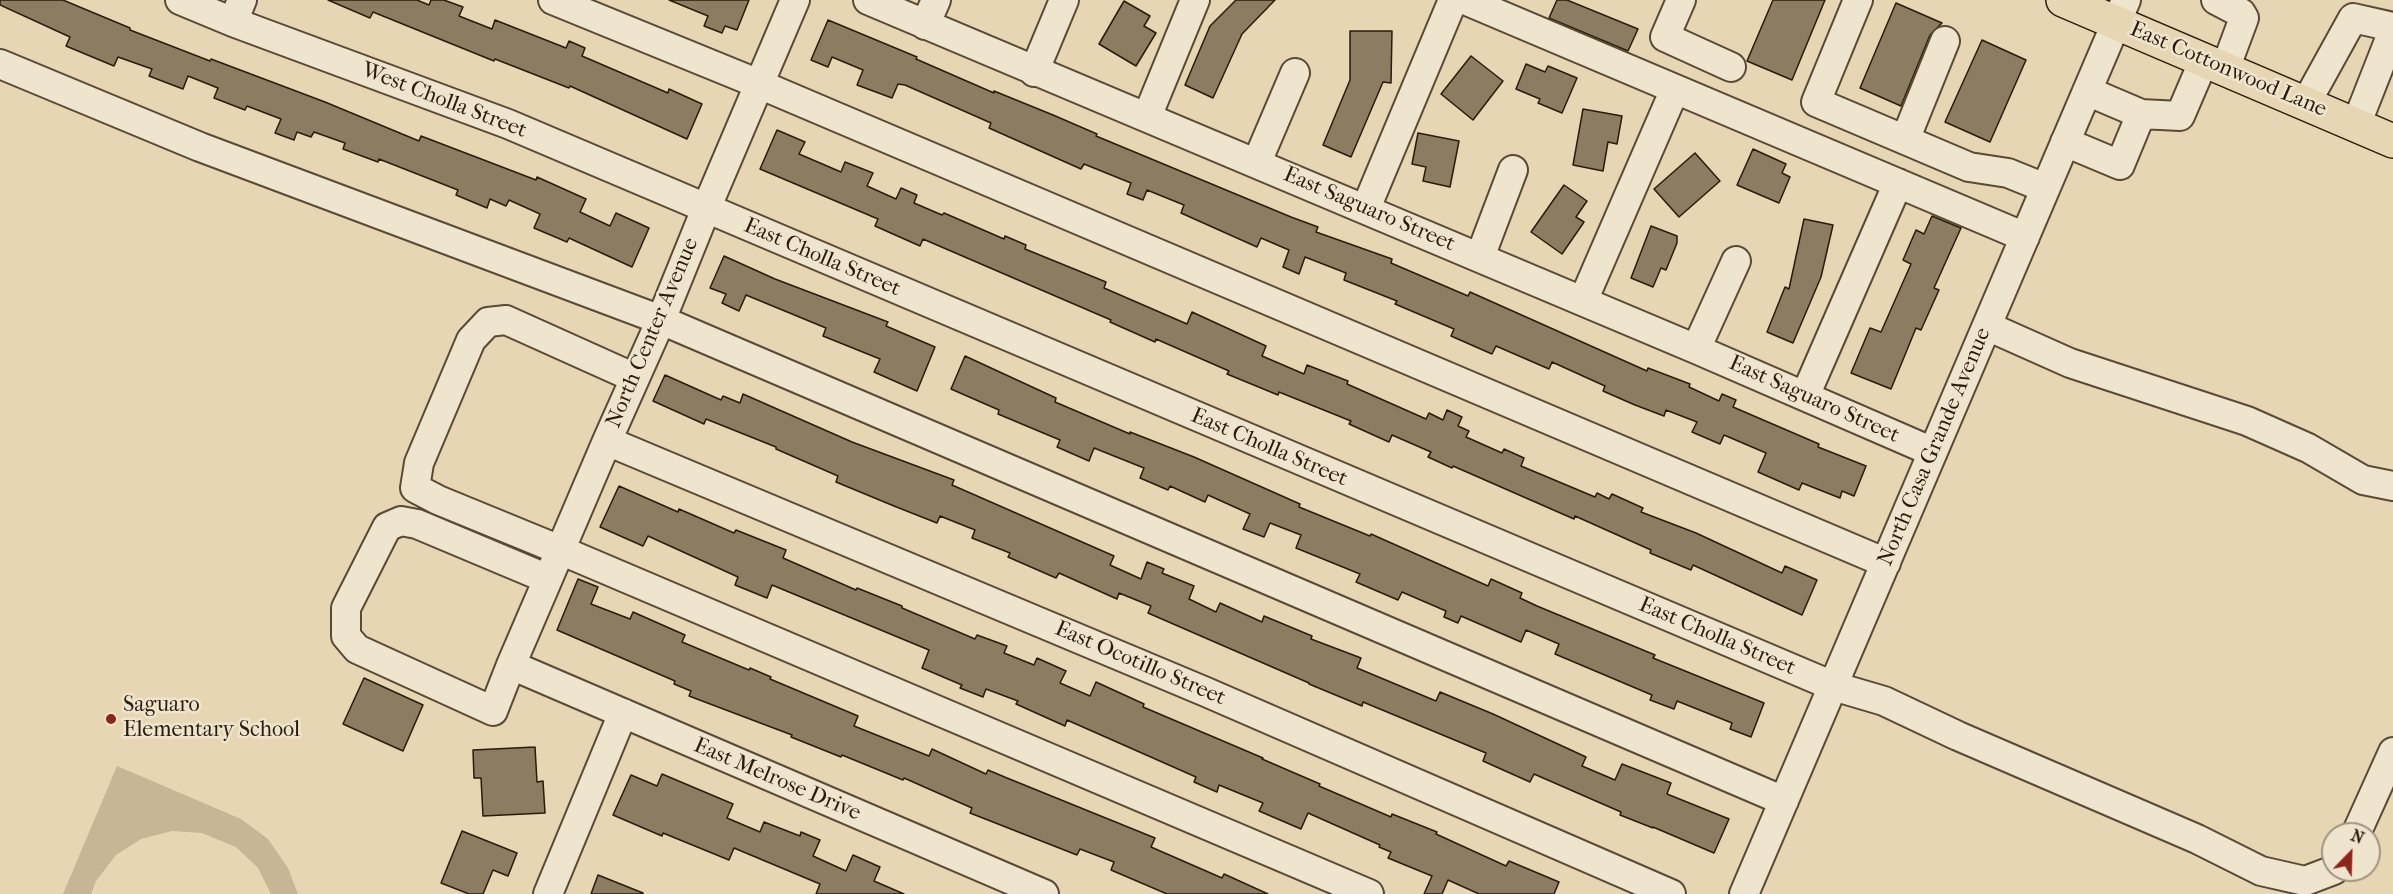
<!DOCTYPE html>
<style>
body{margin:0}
#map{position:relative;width:2393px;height:894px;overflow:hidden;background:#e7d6b3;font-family:"IM FELL French Canon",serif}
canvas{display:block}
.north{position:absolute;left:2321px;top:822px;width:60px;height:60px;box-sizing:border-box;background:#efe4ce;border:2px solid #a09480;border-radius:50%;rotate:23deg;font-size:16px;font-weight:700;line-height:24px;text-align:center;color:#2a1b0b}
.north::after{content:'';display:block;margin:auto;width:21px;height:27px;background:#8f2418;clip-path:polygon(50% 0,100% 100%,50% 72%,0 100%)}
</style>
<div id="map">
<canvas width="2393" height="894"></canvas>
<div class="north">N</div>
</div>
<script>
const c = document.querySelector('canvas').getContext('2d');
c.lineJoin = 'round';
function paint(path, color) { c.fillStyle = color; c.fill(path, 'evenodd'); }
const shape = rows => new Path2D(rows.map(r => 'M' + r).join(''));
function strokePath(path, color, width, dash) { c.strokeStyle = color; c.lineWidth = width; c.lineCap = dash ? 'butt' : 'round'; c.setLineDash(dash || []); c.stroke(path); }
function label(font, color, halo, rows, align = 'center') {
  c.font = font + ' "IM FELL French Canon",serif'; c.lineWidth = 5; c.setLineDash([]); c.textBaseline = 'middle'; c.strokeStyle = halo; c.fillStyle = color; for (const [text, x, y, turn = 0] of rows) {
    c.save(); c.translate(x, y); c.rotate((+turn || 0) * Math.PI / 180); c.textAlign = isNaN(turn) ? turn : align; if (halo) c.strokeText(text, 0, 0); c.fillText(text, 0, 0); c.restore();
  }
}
paint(shape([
 [117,766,241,819,268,839,288,868,298,894,271,894,258,868,236,847,202,833,172,831,141,839,116,855,96,881,91,894,63,894]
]), '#c7b696');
const building = shape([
 [0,0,63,0,130,28,130,30,210,61,211,59,325,102,419,141,421,136,536,180,537,177,586,199,580,212,610,226,616,213,649,228,632,267,569,238,567,242,534,228,540,214,509,200,506,206,490,199,487,208,456,195,458,190,379,159,378,162,343,149,345,143,314,132,311,137,297,132,294,140,275,133,281,119,247,106,245,110,214,98,218,88,188,76,183,89,149,76,152,69,118,57,114,66,66,46,70,37,0,5,0,0],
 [328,0,417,0,429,5,431,0,444,0,463,7,459,16,492,29,495,20,566,48,569,41,585,48,582,56,668,93,669,89,702,104,687,139,570,86,569,88,495,59,494,61,373,12,370,18,328,0],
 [669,0,749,0,737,30,725,26,722,33,704,26,708,16,669,0],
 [1236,0,1275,0,1242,34,1213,98,1185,85,1210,26,1236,0],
 [1557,0,1567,0,1638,29,1628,51,1549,18,1557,0],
 [1773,0,1825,0,1792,80,1747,61,1773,0],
 [1124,1,1150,16,1144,26,1156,33,1136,66,1099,44,1124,1],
 [1896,3,1942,23,1930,35,1901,106,1860,88,1896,3],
 [828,20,917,57,916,59,994,93,994,91,1053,115,1097,134,1096,136,1291,217,1318,227,1316,232,1392,259,1391,263,1468,296,1470,292,1647,371,1648,368,1690,384,1689,387,1719,401,1722,394,1736,400,1733,407,1819,444,1818,447,1866,466,1854,496,1842,491,1840,498,1802,483,1799,490,1758,472,1766,453,1724,435,1720,444,1692,432,1697,422,1666,410,1664,416,1635,405,1603,391,1605,386,1552,362,1549,369,1496,346,1492,354,1451,336,1454,329,1395,304,1397,301,1344,280,1346,273,1305,257,1299,274,1283,267,1289,250,1261,238,1257,247,1181,213,1184,205,1147,190,1143,200,1127,194,1131,183,1084,164,1081,169,989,128,991,123,905,85,898,84,892,98,857,85,863,70,832,57,828,67,811,60,828,20],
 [1350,31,1392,31,1391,83,1383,82,1351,157,1323,145,1350,80,1350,31],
 [1982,40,2026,60,1990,142,1945,122,1982,40],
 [1471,56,1503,81,1473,120,1441,94,1471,56],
 [1526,64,1545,72,1548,66,1577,78,1562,113,1538,103,1540,99,1516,89,1526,64],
 [1583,109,1622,116,1617,144,1608,142,1603,171,1573,165,1583,109],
 [777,130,805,142,799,154,841,172,845,162,873,173,867,186,896,199,901,188,917,195,914,203,942,215,944,213,1004,239,1005,236,1026,245,1025,249,1106,282,1104,288,1187,324,1192,312,1266,346,1262,356,1304,374,1307,365,1348,381,1347,384,1426,419,1429,413,1443,420,1447,410,1462,417,1458,426,1469,431,1466,437,1502,453,1504,449,1524,458,1521,466,1595,497,1597,493,1609,499,1612,494,1643,508,1641,512,1696,533,1782,573,1785,566,1817,580,1802,615,1693,565,1691,570,1650,553,1651,550,1575,516,1574,519,1453,466,1452,468,1428,457,1431,452,1392,435,1389,442,1349,424,1351,421,1279,392,1278,395,1227,374,1229,371,1156,339,1155,342,1110,322,1111,320,923,239,920,246,875,226,878,219,760,169,777,130],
 [1418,133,1459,141,1450,187,1423,181,1426,167,1412,164,1418,133],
 [1753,149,1786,164,1782,173,1790,177,1779,203,1737,185,1753,149],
 [1695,153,1720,181,1679,217,1654,189,1695,153],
 [1564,185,1587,201,1576,217,1584,222,1562,254,1531,232,1564,185],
 [1932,216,1961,228,1934,288,1939,290,1921,330,1916,328,1891,389,1851,373,1870,328,1881,332,1911,264,1903,260,1916,230,1924,234,1932,216],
 [1804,219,1833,225,1821,277,1793,343,1767,332,1785,287,1789,289,1804,219],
 [1651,226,1677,236,1677,243,1666,270,1661,268,1653,287,1631,278,1651,226],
 [724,256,775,279,888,322,886,326,935,347,917,391,874,372,880,359,823,336,826,328,746,295,739,311,722,303,726,294,710,288,724,256],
 [965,356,1056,398,1055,402,1130,434,1130,432,1194,457,1300,504,1299,507,1370,536,1371,534,1488,586,1491,579,1522,593,1520,598,1537,606,1655,655,1653,658,1764,703,1751,737,1730,729,1732,723,1677,701,1674,709,1650,700,1652,695,1555,654,1559,644,1526,630,1521,642,1461,616,1458,623,1444,617,1446,611,1402,592,1398,600,1356,582,1360,574,1296,548,1301,535,1270,523,1264,537,1243,529,1250,514,1208,495,1205,502,1170,486,1168,490,1140,478,1144,468,1094,448,1089,461,1057,447,1060,440,998,414,999,410,951,389,965,356],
 [665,375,721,400,723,396,740,403,743,394,852,442,954,480,952,485,1114,556,1110,565,1141,579,1147,562,1164,569,1162,573,1194,586,1189,599,1216,612,1220,603,1262,622,1264,616,1312,636,1311,639,1361,658,1357,668,1436,701,1440,692,1493,714,1586,757,1582,766,1615,780,1622,764,1671,783,1667,794,1729,819,1714,853,1653,827,1653,828,1620,815,1621,812,1534,774,1530,782,1483,761,1486,753,1363,702,1362,706,1309,684,1309,683,1148,613,1151,606,1119,593,1117,599,1059,573,1056,578,1008,557,1010,553,972,538,975,530,940,516,937,523,894,506,836,482,838,476,776,449,776,447,706,419,704,424,653,401,665,375],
 [619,486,678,512,679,509,734,533,736,530,786,550,783,558,856,590,857,588,902,606,902,608,975,639,977,635,1007,646,1004,653,1034,665,1037,658,1066,671,1060,683,1090,696,1096,682,1144,704,1143,707,1263,758,1262,759,1320,784,1319,786,1391,817,1392,814,1437,832,1436,834,1506,866,1509,861,1559,882,1554,894,1479,894,1448,880,1442,894,1424,894,1432,876,1388,858,1391,852,1379,847,1380,845,1308,813,1301,829,1259,811,1263,803,1219,785,1217,792,1194,782,1196,777,1067,720,1065,726,1016,704,1018,701,986,689,983,697,960,688,962,685,922,668,929,650,772,585,767,598,735,585,738,577,648,536,643,546,600,527,619,486],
 [578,579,598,587,591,604,630,619,633,612,685,635,682,642,749,670,750,668,771,677,770,679,858,716,854,726,929,756,932,749,986,774,988,770,1007,778,1155,838,1151,847,1222,878,1224,874,1268,894,1167,894,1111,870,1114,862,1080,849,1077,855,970,813,972,808,904,778,903,780,842,755,841,757,791,737,792,735,689,696,691,691,674,684,675,681,557,630,578,579],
 [364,678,423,705,403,751,343,724,364,678],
 [535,747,537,782,543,781,545,813,483,816,481,778,474,778,473,750,535,747],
 [662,774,733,804,727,818,760,832,764,822,800,836,801,832,820,840,813,856,846,871,853,855,880,867,874,881,904,894,816,894,820,884,734,848,729,860,663,833,662,836,613,815,631,775,657,786,662,774],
 [462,831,517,853,508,876,493,870,483,894,469,894,441,883,462,831],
 [598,875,643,893,643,894,591,894,598,875]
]);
paint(building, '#8c7c62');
strokePath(building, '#2a1b0b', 1.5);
const minor = shape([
 [180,0,233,22,508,124,1833,686,1884,701,1958,736,2197,839,2261,871,2305,881,2334,870],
 [553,0,759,84,1886,563],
 [868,0,1696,349,1933,452],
 [1465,0,2025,237],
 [1681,0,1665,37,1731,67],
 [1858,0,1816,102,1969,167,2008,173,2045,188],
 [2216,0,2241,13,2244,18,2225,69],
 [233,22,242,0],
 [925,25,936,0],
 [0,64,200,147,661,320,1784,801],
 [1034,72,1064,0],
 [2087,91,2141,114],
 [2306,103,2353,18,2393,27],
 [1147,117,1195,0],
 [2356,125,2393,31],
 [1905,140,1945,41],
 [2065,142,2120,165,2141,114,2180,116,2204,60],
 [1257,162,1295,73],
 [1366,208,1453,0],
 [1480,257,1513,170],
 [1583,301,1675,89],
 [1987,326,2070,363,2247,421,2308,448,2363,480,2393,486],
 [1696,349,1736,261],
 [635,378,506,320,488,322,471,340,419,463,415,488,438,500,560,550,1369,894],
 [1805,396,1898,183],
 [607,441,1206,692,1671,894],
 [548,579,417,524,401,521,387,527,346,608,346,636,357,649,493,711,511,665,548,579,607,441,661,320,706,209,795,0],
 [511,665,1044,894],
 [2356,834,2393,752],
 [548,894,623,713],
 [1744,894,2126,0]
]);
const major = shape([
 [2063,0,2393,141]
]);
strokePath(minor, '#594a35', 32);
strokePath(major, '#2a1b0b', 36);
strokePath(minor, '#efe4ce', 28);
strokePath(major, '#e7d6b3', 33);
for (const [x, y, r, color] of [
 [111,719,6,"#8f2418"]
]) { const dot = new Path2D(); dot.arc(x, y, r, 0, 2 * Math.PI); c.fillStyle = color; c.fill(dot); strokePath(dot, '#efe4ce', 2); }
label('22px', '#2a1b0b', '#efe4ce', [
 ["East Cottonwood Lane",2228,70,23],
 ["West Cholla Street",444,101,21],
 ["East Saguaro Street",1369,210,23],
 ["East Cholla Street",822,258,23],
 ["North Center Avenue",653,333,-67],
 ["East Saguaro Street",1814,400,24],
 ["North Casa Grande Avenue",1935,447,-67],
 ["East Cholla Street",1269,448,23],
 ["East Cholla Street",1717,637,23],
 ["East Ocotillo Street",1140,664,23],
 ["East Melrose Drive",777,780,23]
]);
label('22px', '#2a1b0b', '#efe4ce', [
 ["Saguaro",123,706],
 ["Elementary School",123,731]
], 'left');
</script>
